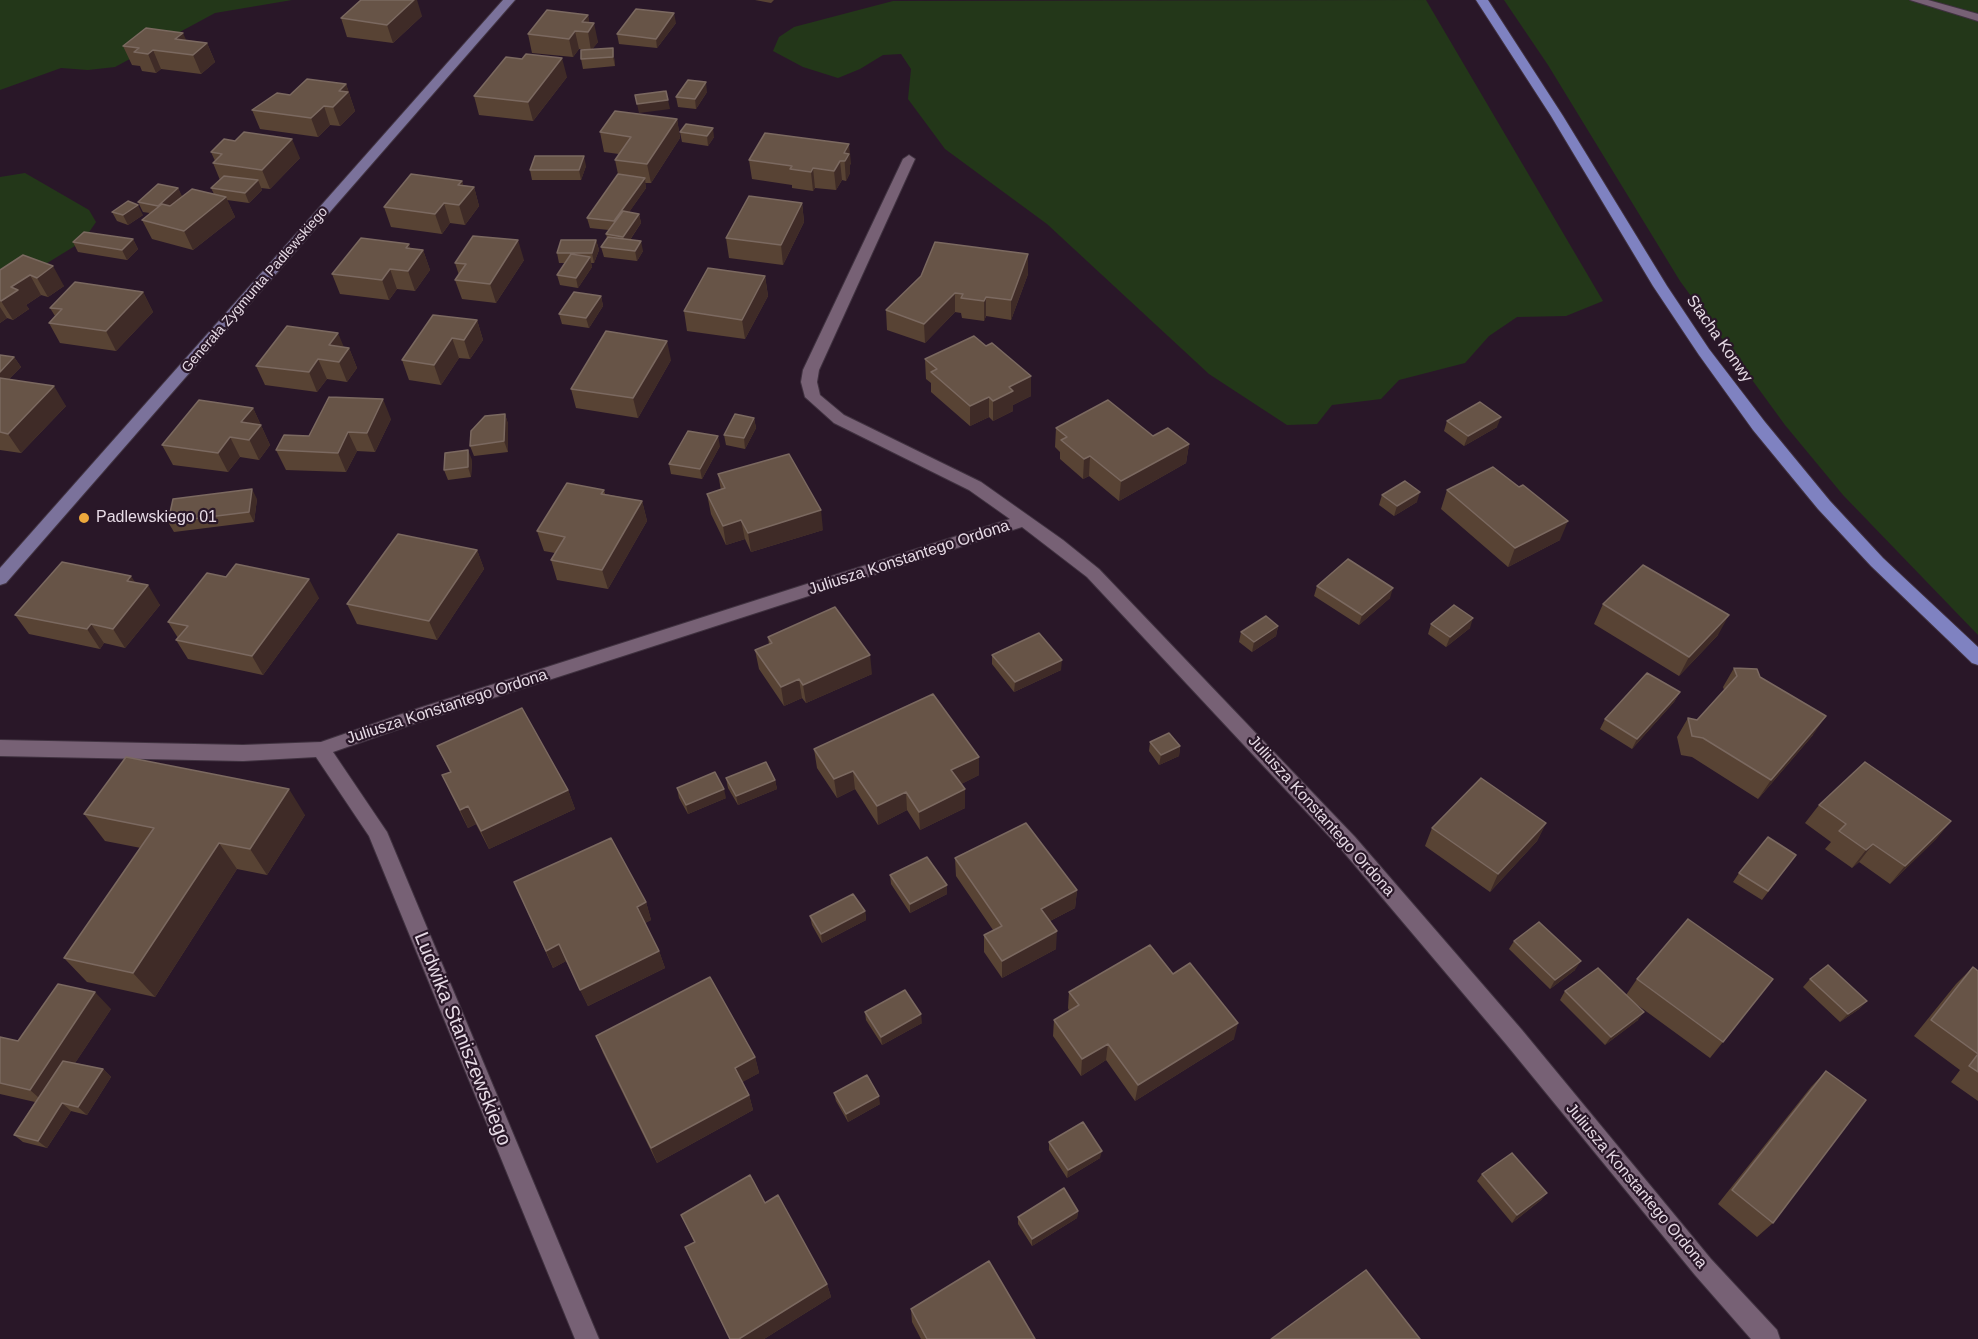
<!DOCTYPE html>
<meta charset="utf-8">
<style>
body{margin:0}
canvas{display:block;background:#291728}
</style>
<canvas width="1978" height="1339"></canvas>
<script>
const c = document.querySelector('canvas').getContext('2d');
c.lineJoin = 'round';
function paint(path, color) { c.fillStyle = color; c.fill(path, 'evenodd'); }
const shape = rows => new Path2D(rows.map(r => 'M' + r).join(''));
function strokePath(path, color, width, dash) { c.strokeStyle = color; c.lineWidth = width; c.lineCap = dash ? 'butt' : 'round'; c.setLineDash(dash || []); c.stroke(path); }
function label(font, color, halo, rows, align = 'center') {
  c.font = font + ' Helvetica,sans-serif'; c.lineWidth = 4.5; c.setLineDash([]); c.textBaseline = 'middle'; c.strokeStyle = halo; c.fillStyle = color; for (const [text, x, y, turn = 0] of rows) {
    c.save(); c.translate(x, y); c.rotate((+turn || 0) * Math.PI / 180); c.textAlign = isNaN(turn) ? turn : align; if (halo) c.strokeText(text, 0, 0); c.fillText(text, 0, 0); c.restore();
  }
}
paint(shape([
 [0,0,292,0,215,13,115,67,88,70,61,68,0,90],
 [1426,0,1603,301,1566,316,1517,317,1489,336,1465,363,1399,380,1381,399,1332,405,1317,424,1287,425,1209,374,1047,224,945,149,908,99,911,69,901,54,883,55,860,69,838,78,803,67,773,51,779,37,794,27,893,1],
 [1504,0,1978,0,1978,635,1843,495,1785,425,1680,281,1548,65],
 [25,173,89,210,96,222,83,241,0,292,0,177]
]), '#233719');
const street = shape([
 [1910,0,1928,0,1978,14,1978,21,1910,0],
 [909,155,915,159,819,370,817,382,820,395,844,415,981,482,1063,540,1099,569,1355,837,1522,1030,1711,1259,1777,1330,1780,1339,1751,1339,1695,1275,1506,1044,1341,849,1087,577,1022,527,425,720,333,752,387,832,599,1339,575,1339,369,836,316,757,243,761,0,756,0,740,243,745,321,742,419,708,1010,519,969,490,834,423,805,397,801,382,803,370,903,159,909,155]
]);
const secondary = shape([
 [503,0,515,0,6,583,0,585,0,568,503,0]
]);
const primary = shape([
 [1476,0,1488,0,1563,116,1667,286,1709,349,1765,422,1830,501,1883,558,1978,647,1978,665,1972,663,1871,566,1818,509,1753,430,1699,355,1653,286,1551,116,1476,0]
]);
strokePath(street, '#403240', 2);
strokePath(secondary, '#403240', 2);
strokePath(primary, '#403240', 2);
paint(street, '#776175');
paint(secondary, '#7b729b');
paint(primary, '#7f82c1');
paint(shape([
 [755,0,774,0,771,3],
 [588,15,589,23,598,42,592,49,614,57,615,66,583,69,581,59,586,50,579,49,573,57,532,53,528,34],
 [422,16,393,43,347,37,341,18],
 [676,23,657,48,619,44,617,34],
 [186,40,207,43,215,62,201,74,161,69,156,73,142,71,140,66,132,65,123,46],
 [567,77,533,121,479,115,474,96],
 [346,84,355,111,340,126,330,125,318,137,260,129,252,110,290,95],
 [707,92,696,109,678,107,676,97],
 [677,119,680,138,651,183,645,183,646,188,629,212,639,214,641,223,630,240,643,251,637,261,604,257,601,247,607,238,606,234,609,230,590,228,587,218,618,174,615,160,619,154,604,152,600,132],
 [680,132,714,137,708,146,682,142],
 [765,133,851,163,850,165,850,173,846,181,842,180,836,190,815,188,813,191,792,188,792,185,752,179,749,160],
 [211,152,300,158,270,189,261,188,262,190,249,203,227,200,235,217,193,250,152,239,142,220,150,213,143,212,138,202,178,188,182,197,214,194,211,188,220,180,213,163,215,161],
 [586,166,581,180,532,180,530,170],
 [462,181,463,185,474,187,479,206,465,225,450,223,442,234,391,227,384,207],
 [802,203,804,222,783,265,729,258,726,238],
 [112,212,143,215,128,225,117,221],
 [133,239,138,249,127,260,78,252,73,242],
 [596,240,599,250,594,263,591,263,592,267,578,288,560,285,557,275,565,263,559,263,557,253],
 [411,249,423,250,430,270,415,291,397,289,389,300,340,294,332,274],
 [1028,254,1028,274,1011,320,986,316,984,321,962,318,961,313,955,312,925,343,887,330,886,310],
 [23,255,64,286,48,297,41,295,26,305,29,309,13,320,7,318,0,323,0,270],
 [524,260,496,303,462,299,455,280,459,275,455,263],
 [765,276,768,296,745,339,687,331,684,311],
 [143,292,153,312,116,351,60,343,49,323,55,316,50,308],
 [601,296,603,306,589,328,562,324,559,314],
 [477,320,483,340,470,359,459,358,441,385,409,380,402,360],
 [986,346,1031,376,1031,396,1013,405,1013,411,993,421,989,417,970,426,931,392,931,383,926,379,925,359],
 [344,347,349,348,357,368,347,382,327,379,317,392,265,385,256,366],
 [0,355,14,357,21,367,9,379,66,406,21,453,0,450],
 [671,360,638,418,576,408,571,389],
 [253,408,270,445,259,460,240,457,228,472,173,465,162,445],
 [505,414,508,424,508,452,474,456,470,446],
 [754,418,756,428,745,449,726,445,724,435],
 [391,419,375,452,357,451,346,472,286,470,276,450,309,436],
 [1447,421,1497,427,1464,446,1444,431],
 [1056,428,1153,436,1189,444,1186,463,1119,501,1089,476,1083,479,1060,459,1060,452,1055,447],
 [720,446,702,479,671,474,669,464],
 [472,460,471,477,448,480,444,470],
 [718,474,823,530,751,552,745,539,726,545,711,514,707,494,721,490],
 [1519,487,1560,540,1508,567,1441,509,1447,490],
 [604,490,605,494,642,501,647,521,608,589,557,580,551,560,555,553,544,551,537,531],
 [1382,495,1417,502,1394,516,1379,505],
 [257,499,254,522,174,532,168,522],
 [477,550,484,569,437,640,357,624,347,604],
 [135,583,160,605,125,648,104,643,100,649,29,634,15,615],
 [1317,586,1390,598,1359,625,1314,596],
 [319,598,263,675,188,659,176,640,178,638,168,622],
 [1603,604,1718,635,1679,676,1594,624],
 [1431,624,1470,628,1446,647,1428,634],
 [1278,626,1276,636,1252,652,1239,642,1241,632],
 [768,637,872,674,806,703,802,698,784,706,759,669,755,650,769,644],
 [992,655,1061,670,1014,692,992,664],
 [1734,668,1760,677,1813,735,1758,799,1692,757,1681,755,1677,737,1688,718,1697,720,1724,690,1723,687],
 [1680,692,1674,702,1632,749,1600,729,1605,719],
 [1150,742,1180,746,1179,756,1159,765,1149,751],
 [437,746,568,790,575,809,489,849,476,824,468,828,451,794,442,775,450,772],
 [814,749,979,757,979,775,961,784,965,808,920,830,907,810,878,825,855,789,837,798,817,768],
 [726,778,775,780,777,789,738,805,728,788],
 [677,788,726,798,688,814,679,798],
 [1819,805,1951,821,1936,839,1890,884,1859,862,1852,868,1825,849,1831,842,1805,823],
 [84,814,305,815,267,875,237,869,155,997,87,982,64,958,141,848,105,841],
 [1546,823,1537,841,1490,892,1425,846,1432,828],
 [1796,855,1762,900,1733,882,1739,873],
 [955,858,1077,890,1075,908,1050,921,1056,949,1002,978,984,952,984,935,993,930,956,876],
 [890,875,947,885,947,894,910,913,891,884],
 [514,882,646,902,651,920,645,923,659,951,665,968,588,1006,566,961,553,968],
 [865,911,866,920,822,943,812,925,810,916],
 [1514,941,1575,970,1550,989,1509,949],
 [1973,967,1978,971,1978,1101,1951,1082,1960,1070,1914,1036,1956,984],
 [1173,974,1234,1039,1135,1101,1106,1060,1081,1076,1053,1036,1054,1020,1069,1011,1068,1008,1069,992],
 [1637,979,1723,1042,1710,1058,1632,1001,1638,1020,1605,1045,1560,1000,1565,991,1626,995],
 [1810,979,1867,1001,1859,1009,1840,1022,1803,987],
 [111,1009,75,1063,103,1069,111,1077,87,1115,71,1111,47,1148,23,1142,14,1135,35,1102,0,1094,0,1037,18,1041],
 [865,1012,922,1023,882,1045,866,1020],
 [596,1036,755,1057,759,1073,742,1082,749,1095,753,1110,657,1163,603,1053],
 [1826,1071,1773,1223,1757,1237,1718,1204,1811,1087],
 [834,1093,880,1104,848,1122,836,1101],
 [1049,1142,1100,1158,1067,1178,1049,1150],
 [1482,1174,1547,1193,1541,1200,1512,1223,1477,1181],
 [765,1203,827,1284,831,1297,764,1339,730,1339,685,1247,694,1242,681,1215],
 [1078,1211,1077,1218,1032,1246,1018,1224,1018,1217],
 [911,1309,1035,1339,921,1339,912,1322]
]), '#584334');
paint(shape([
 [414,0,417,0,422,16,393,43,387,25],
 [674,13,676,23,657,48,656,39],
 [588,15,590,28,594,23,598,42,591,51,588,32,582,22],
 [575,31,579,49,573,57,569,39],
 [183,33,191,51,175,39],
 [207,43,215,62,201,74,193,55],
 [613,48,615,66,613,57],
 [153,50,161,69,156,73,148,54],
 [562,58,567,77,533,121,528,102],
 [706,82,707,92,696,109,695,99],
 [346,84,355,111,340,126,333,107,339,91],
 [668,100,670,109,639,113,637,104],
 [324,106,330,125,318,137,311,118],
 [677,119,680,138,651,183,647,164],
 [713,128,714,137,708,146,707,136],
 [292,139,300,158,270,189,262,170],
 [849,144,851,163,850,165,850,173,846,181,844,153],
 [584,156,586,166,581,180,579,170],
 [840,161,842,180,836,190,834,171],
 [813,168,815,188,813,191,811,172],
 [645,178,646,188,616,231,614,221],
 [258,180,262,190,249,203,245,193],
 [462,181,466,196,474,187,479,206,465,225,459,205,458,185],
 [178,188,183,198,163,216,158,206],
 [226,197,235,217,193,250,184,231],
 [444,203,450,223,442,234,435,214],
 [802,203,804,222,783,265,781,245],
 [138,205,143,215,128,225,123,215],
 [639,214,641,223,625,247,623,237],
 [133,239,138,249,127,260,122,250],
 [518,240,524,260,496,303,490,284],
 [596,240,599,250,594,263,592,253],
 [641,241,643,251,637,261,635,251],
 [409,244,415,262,423,250,430,270,415,291,408,271,406,248],
 [1028,254,1028,274,1011,320,1011,300],
 [590,257,592,267,578,288,576,278],
 [53,266,64,286,48,297,37,278],
 [390,269,397,289,389,300,382,280],
 [30,275,41,295,26,305,29,309,13,320,1,301,11,287],
 [765,276,768,296,745,339,742,320],
 [143,292,153,312,116,351,106,331],
 [955,293,955,312,925,343,924,324],
 [601,296,603,306,589,328,586,318],
 [986,297,986,316,984,321,984,301],
 [0,307,7,318,0,323],
 [477,320,483,340,470,359,464,340],
 [338,333,346,352,349,348,357,368,347,382,339,362,329,345],
 [452,338,459,358,441,385,434,365],
 [667,341,671,360,638,418,633,398],
 [14,357,21,367,1,387,0,386,0,372],
 [318,359,327,379,317,392,309,372],
 [1031,376,1031,396,1013,405,1013,411,993,421,993,401,1009,387],
 [54,386,66,406,21,453,8,434],
 [989,397,989,417,970,426,970,406],
 [383,399,391,419,375,452,367,433],
 [253,408,270,445,259,460,241,422],
 [505,414,508,424,508,452,504,441],
 [1501,417,1497,427,1464,446,1468,436],
 [754,418,756,428,745,449,744,438],
 [348,432,357,451,346,472,338,453],
 [718,436,720,446,702,479,700,469],
 [230,437,240,457,228,472,218,453],
 [1189,444,1186,463,1119,501,1121,481],
 [468,450,472,460,471,477,468,467],
 [1090,456,1089,476,1083,479,1084,459],
 [252,489,257,499,254,522,249,512],
 [1420,492,1417,502,1394,516,1397,506],
 [642,501,647,521,608,589,602,570],
 [821,510,823,530,751,552,748,533],
 [741,520,745,539,726,545,723,526],
 [1568,521,1560,540,1508,567,1515,548],
 [477,550,484,569,437,640,429,621],
 [131,576,142,593,148,585,160,605,125,648,113,629,127,581],
 [309,579,319,598,263,675,252,656],
 [1393,588,1390,598,1359,625,1362,615],
 [1729,615,1718,635,1679,676,1689,657],
 [1473,618,1470,628,1446,647,1450,637],
 [91,624,104,643,100,649,87,629],
 [1278,626,1276,636,1252,652,1254,642],
 [870,655,872,674,806,703,803,685],
 [1062,660,1061,670,1014,692,1015,682],
 [799,679,802,698,784,706,781,687],
 [1680,692,1674,702,1632,749,1637,739],
 [1826,716,1813,735,1758,799,1771,780],
 [1180,746,1179,756,1159,765,1161,755],
 [979,757,979,775,952,789,951,770],
 [853,771,855,789,837,798,834,779],
 [775,780,777,789,738,805,736,796],
 [289,789,305,815,267,875,250,849],
 [724,789,726,798,688,814,686,805],
 [965,789,965,808,920,830,919,812],
 [568,790,575,809,489,849,481,831],
 [906,792,907,810,878,825,877,806],
 [468,806,476,824,468,828,460,810],
 [1951,821,1936,839,1890,884,1905,866],
 [1546,823,1537,841,1490,892,1498,874],
 [219,843,237,869,155,997,133,973],
 [1873,844,1859,862,1852,868,1866,850],
 [947,885,947,894,910,913,910,904],
 [1077,890,1075,908,1040,926,1041,909],
 [646,902,651,920,643,924,637,907],
 [865,911,866,920,822,943,821,934],
 [1057,931,1056,949,1002,978,1002,961],
 [559,944,566,961,553,968,546,951],
 [659,951,665,968,588,1006,580,990],
 [1581,961,1575,970,1550,989,1555,980],
 [95,992,111,1009,47,1105,30,1090],
 [1867,1001,1859,1009,1840,1022,1848,1014],
 [1644,1012,1638,1020,1605,1045,1611,1037],
 [921,1014,922,1023,882,1045,881,1037],
 [1238,1023,1234,1039,1135,1101,1138,1085],
 [1108,1044,1106,1060,1081,1076,1082,1059],
 [755,1057,759,1073,739,1084,735,1068],
 [103,1069,111,1077,87,1115,78,1107],
 [749,1095,753,1110,657,1163,651,1148],
 [879,1096,880,1104,848,1122,846,1114],
 [62,1103,71,1111,47,1148,38,1141],
 [1102,1151,1100,1158,1067,1178,1068,1170],
 [1547,1193,1541,1200,1512,1223,1517,1215],
 [1078,1211,1077,1218,1032,1246,1032,1239],
 [827,1284,831,1297,764,1339,739,1339]
]), '#3f2b27');
const building = shape([
 [361,0,414,0,387,25,341,18,361,0],
 [636,9,674,13,656,39,617,34,636,9],
 [547,10,588,15,582,22,594,23,588,32,575,31,569,39,528,34,547,10],
 [146,28,183,33,175,39,207,43,193,55,153,50,148,54,134,52,139,48,123,46,146,28],
 [613,48,613,57,581,59,581,50,613,48],
 [526,54,562,58,528,102,474,96,506,57,522,59,526,54],
 [307,79,346,84,339,91,348,92,333,107,324,106,311,118,252,110,277,93,290,95,307,79],
 [688,80,706,82,695,99,676,97,688,80],
 [666,91,668,100,637,104,635,95,666,91],
 [615,111,677,119,647,164,615,160,631,137,600,132,615,111],
 [686,124,713,128,707,136,680,132,686,124],
 [244,132,292,139,262,170,213,163,222,154,211,152,224,139,235,141,244,132],
 [765,133,849,144,844,153,849,154,845,161,840,161,834,171,813,168,811,172,790,169,792,166,749,160,765,133],
 [535,156,584,156,579,170,530,170,535,156],
 [411,174,462,181,458,185,474,187,459,205,444,203,435,214,384,207,411,174],
 [618,174,645,178,614,221,587,218,618,174],
 [224,176,258,180,245,193,211,188,224,176],
 [158,184,178,188,158,206,138,202,158,184],
 [192,189,226,197,184,231,142,220,162,204,170,206,192,189],
 [749,196,802,203,781,245,726,238,749,196],
 [128,201,138,205,123,215,112,212,128,201],
 [623,211,639,214,623,237,606,234,623,211],
 [84,232,133,239,122,250,73,242,84,232],
 [473,236,518,240,490,284,455,280,466,264,455,263,473,236],
 [608,237,641,241,635,251,601,247,608,237],
 [361,238,409,244,406,248,423,250,408,271,390,269,382,280,332,274,361,238],
 [561,240,596,240,592,253,557,253,561,240],
 [935,242,1028,254,1011,300,986,297,984,301,961,298,963,294,955,293,924,324,886,310,921,276,935,242],
 [571,254,590,257,576,278,557,275,571,254],
 [23,255,53,266,37,278,30,275,11,287,18,290,1,301,0,300,0,270,23,255],
 [708,268,765,276,742,320,684,311,708,268],
 [75,282,143,292,106,331,49,323,62,309,50,308,75,282],
 [574,292,601,296,586,318,559,314,574,292],
 [433,315,477,320,464,340,452,338,434,365,402,360,433,315],
 [287,326,338,333,329,345,349,348,339,362,318,359,309,372,256,366,287,326],
 [606,331,667,341,633,398,571,389,606,331],
 [974,336,986,346,992,343,1031,376,1009,387,1013,391,993,401,989,397,970,406,931,372,937,369,925,359,974,336],
 [0,355,14,357,0,372,0,355],
 [0,378,54,386,8,434,0,432,0,378],
 [329,397,383,399,367,433,348,432,338,453,276,450,284,435,309,436,329,397],
 [199,400,253,408,241,422,261,425,249,440,230,437,218,453,162,445,199,400],
 [1108,400,1153,436,1168,428,1189,444,1121,481,1090,456,1084,459,1061,440,1067,437,1056,428,1108,400],
 [1480,402,1501,417,1468,436,1447,421,1480,402],
 [505,414,504,441,470,446,471,431,485,416,505,414],
 [735,414,754,418,744,438,724,435,735,414],
 [688,431,718,436,700,469,669,464,688,431],
 [468,450,468,467,444,470,445,453,468,450],
 [789,454,821,510,748,533,741,520,723,526,707,494,725,488,718,474,789,454],
 [1493,467,1519,487,1523,485,1568,521,1515,548,1447,490,1493,467],
 [1405,481,1420,492,1397,506,1382,495,1405,481],
 [567,483,604,490,601,494,642,501,602,570,551,560,565,537,537,531,567,483],
 [252,489,249,512,168,522,173,499,252,489],
 [398,534,477,550,429,621,347,604,398,534],
 [1348,559,1393,588,1362,615,1317,586,1348,559],
 [62,562,131,576,127,581,148,585,113,629,91,624,87,629,15,615,62,562],
 [236,564,309,579,252,656,176,640,188,626,168,622,207,573,226,577,236,564],
 [1643,565,1729,615,1689,657,1603,604,1643,565],
 [1454,605,1473,618,1450,637,1431,624,1454,605],
 [835,607,870,655,803,685,799,679,781,687,755,650,772,643,768,637,835,607],
 [1266,616,1278,626,1254,642,1241,632,1266,616],
 [1039,633,1062,660,1015,682,992,655,1039,633],
 [1734,668,1757,669,1760,677,1826,716,1771,780,1703,738,1692,736,1688,718,1697,720,1737,676,1734,668],
 [1647,673,1680,692,1637,739,1605,719,1647,673],
 [933,694,979,757,951,770,965,789,919,812,906,792,877,806,853,771,834,779,814,749,933,694],
 [522,708,568,790,481,831,468,806,460,810,442,775,451,772,437,746,522,708],
 [1169,733,1180,746,1161,755,1150,742,1169,733],
 [126,757,289,789,250,849,219,843,133,973,64,958,154,828,84,814,126,757],
 [766,762,775,780,736,796,726,778,766,762],
 [1865,762,1951,821,1905,866,1873,844,1866,850,1839,831,1846,824,1819,805,1865,762],
 [715,772,724,789,686,805,677,788,715,772],
 [1481,778,1546,823,1498,874,1432,828,1481,778],
 [1026,823,1077,890,1041,909,1057,931,1002,961,984,935,1002,926,955,858,1026,823],
 [1768,837,1796,855,1768,891,1739,873,1768,837],
 [611,838,646,902,637,907,659,951,580,990,559,944,546,951,514,882,611,838],
 [927,857,947,885,910,904,890,875,927,857],
 [853,894,865,911,821,934,810,916,853,894],
 [1688,919,1773,979,1723,1042,1637,979,1688,919],
 [1539,922,1581,961,1555,980,1514,941,1539,922],
 [1150,945,1173,974,1190,963,1238,1023,1138,1085,1108,1044,1082,1059,1054,1020,1079,1005,1069,992,1150,945],
 [1828,965,1867,1001,1848,1014,1810,979,1828,965],
 [1973,967,1978,971,1978,1054,1931,1020,1973,967],
 [1598,968,1644,1012,1611,1037,1565,991,1598,968],
 [710,977,755,1057,735,1068,749,1095,651,1148,596,1036,710,977],
 [58,984,95,992,30,1090,0,1083,0,1037,18,1041,58,984],
 [905,990,921,1014,881,1037,865,1012,905,990],
 [1978,1054,1978,1072,1969,1066,1978,1054],
 [63,1061,103,1069,78,1107,62,1103,38,1141,14,1135,63,1061],
 [1826,1071,1866,1100,1773,1223,1732,1190,1826,1071],
 [867,1075,879,1096,846,1114,834,1093,867,1075],
 [1083,1122,1102,1151,1068,1170,1049,1142,1083,1122],
 [1512,1153,1547,1193,1517,1215,1482,1174,1512,1153],
 [750,1175,765,1203,778,1195,827,1284,739,1339,730,1339,685,1247,695,1242,681,1215,750,1175],
 [1064,1188,1078,1211,1032,1239,1018,1217,1064,1188],
 [989,1261,1035,1339,927,1339,911,1309,989,1261],
 [1366,1270,1420,1339,1271,1339,1366,1270]
]);
paint(building, '#675447');
strokePath(building, '#7b6960', 1.5);
for (const [x, y, r, color] of [
 [84,518,6,"#eda83c"]
]) { const dot = new Path2D(); dot.arc(x, y, r, 0, 2 * Math.PI); c.fillStyle = color; c.fill(dot); strokePath(dot, '#291728', 2); }
label('14px', '#e6dae5', '#291728', [
 ["Generała Zygmunta Padlewskiego",255,290,-49]
]);
label('16px', '#e6dae5', '#291728', [
 ["Stacha Konwy",1719,339,55],
 ["Juliusza Konstantego Ordona",909,558,-18],
 ["Juliusza Konstantego Ordona",447,707,-18],
 ["Juliusza Konstantego Ordona",1321,816,48],
 ["Juliusza Konstantego Ordona",1636,1186,50]
]);
label('16px', '#e6dae5', '#291728', [
 ["Padlewskiego 01",96,518]
], 'left');
label('20px', '#e6dae5', '#291728', [
 ["Ludwika Staniszewskiego",462,1039,68]
]);
</script>
